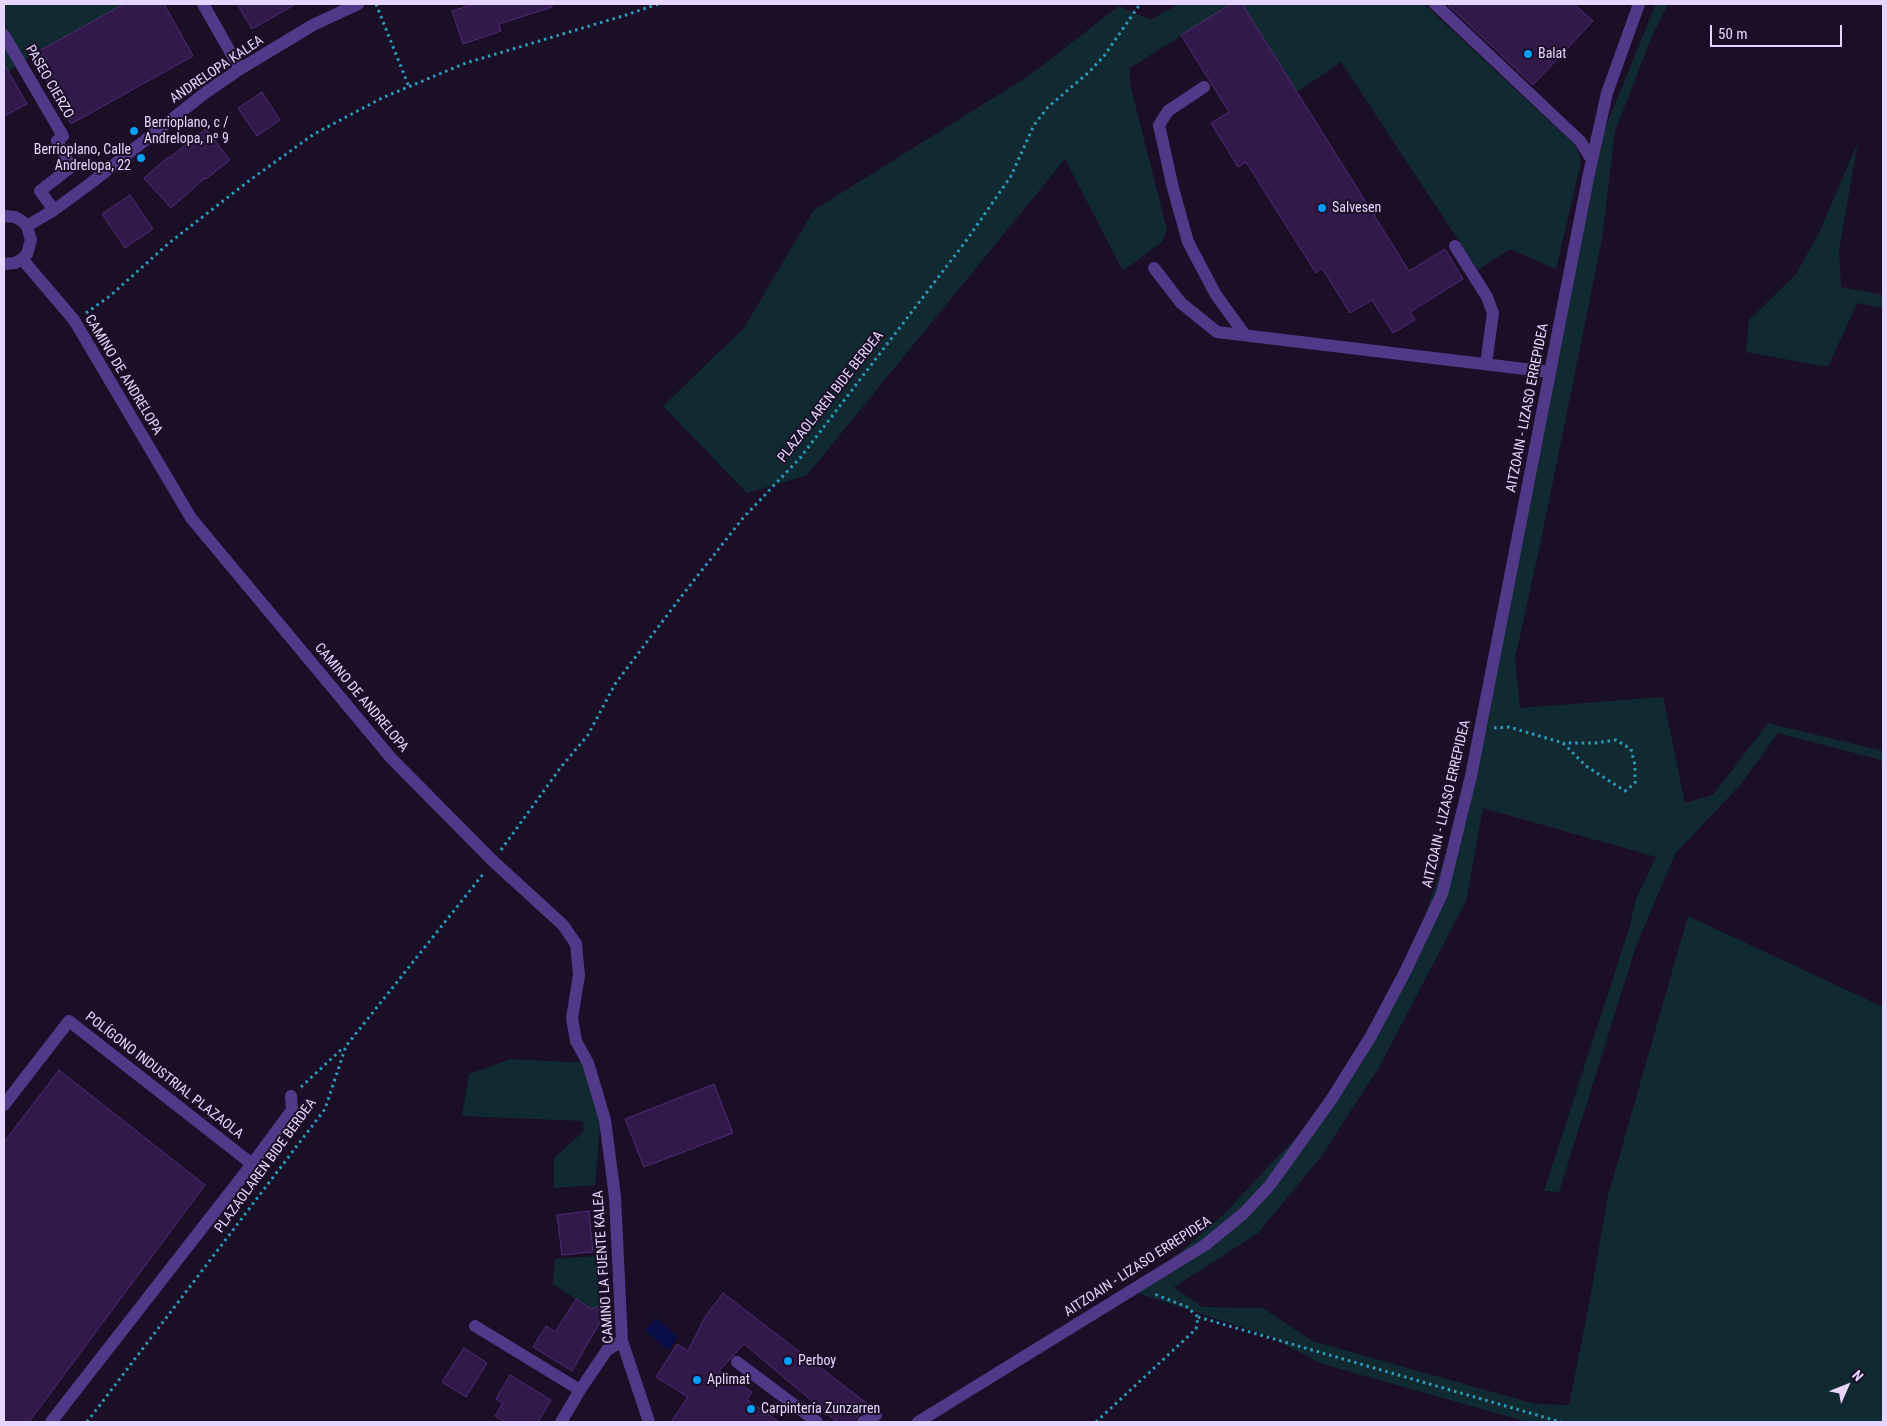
<!DOCTYPE html>
<meta charset="utf-8">
<style>
body{margin:0}
#map{position:relative;width:1887px;height:1426px;overflow:hidden;background:#1a0f27;font-family:"Roboto Condensed",sans-serif}
canvas{display:block}
.frame{position:absolute;inset:0;border:5px solid #e6d5ff;pointer-events:none}
.north{position:absolute;left:1822px;top:1361px;width:50px;height:50px;-webkit-text-stroke:4px #1a0f27;paint-order:stroke;rotate:46deg;font-size:14px;font-weight:700;line-height:20px;text-align:center;color:#e6d5ff}
.north::after{content:'';display:block;margin:auto;width:18px;height:22px;background:#e6d5ff;clip-path:polygon(50% 0,100% 100%,50% 72%,0 100%)}
.scale{position:absolute;left:1710px;top:25px;width:132px;height:22px;box-sizing:border-box;border:2px solid #e6d5ff;border-top:0;padding-left:6px;font-size:15px;line-height:18px;white-space:nowrap;color:#e6d5ff;-webkit-text-stroke:4px #1a0f27;paint-order:stroke}
</style>
<div id="map">
<canvas width="1887" height="1426"></canvas>
<div class="frame"></div>
<div class="north">N</div>
<div class="scale">50 m</div>
</div>
<script>
const c = document.querySelector('canvas').getContext('2d');
c.lineJoin = 'round';
function paint(path, color) { c.fillStyle = color; c.fill(path, 'evenodd'); }
const shape = rows => new Path2D(rows.map(r => 'M' + r).join(''));
function strokePath(path, color, width, dash) { c.strokeStyle = color; c.lineWidth = width; c.lineCap = dash ? 'butt' : 'round'; c.setLineDash(dash || []); c.stroke(path); }
function label(font, color, halo, rows, align = 'center') {
  c.font = font + ' "Roboto Condensed",sans-serif'; c.lineWidth = 4; c.setLineDash([]); c.textBaseline = 'middle'; c.strokeStyle = halo; c.fillStyle = color; for (const [text, x, y, turn = 0] of rows) {
    c.save(); c.translate(x, y); c.rotate((+turn || 0) * Math.PI / 180); c.textAlign = isNaN(turn) ? turn : align; if (halo) c.strokeText(text, 0, 0); c.fillText(text, 0, 0); c.restore();
  }
}
paint(shape([
 [4,4,124,4,32,55,4,75],
 [1179,4,1231,4,1130,68,1130,84,1167,230,1162,242,1123,271,1065,159,807,475,747,493,663,406,744,328,814,210,1030,75,1119,6,1150,20],
 [1242,4,1424,4,1576,146,1581,162,1556,269,1510,249,1478,270,1341,62,1297,92],
 [1656,4,1668,4,1653,34,1615,131,1602,239,1540,545,1515,658,1520,708,1663,697,1685,803,1713,795,1768,723,1883,751,1883,762,1877,759,1778,733,1740,785,1675,854,1636,946,1559,1192,1544,1191,1629,929,1636,899,1656,857,1483,808,1466,901,1378,1069,1320,1158,1258,1233,1174,1287,1202,1307,1263,1308,1312,1341,1535,1404,1569,1405,1588,1310,1608,1196,1688,916,1883,1007,1883,1422,1528,1422,1322,1364,1266,1335,1128,1290,1168,1263,1224,1214,1331,1100,1405,972,1465,801,1592,160],
 [1858,142,1839,250,1841,287,1883,295,1883,308,1857,303,1828,367,1746,352,1749,320,1796,274,1820,231],
 [511,1059,588,1063,602,1104,595,1185,554,1188,554,1158,584,1131,583,1121,462,1116,469,1074],
 [596,1256,600,1306,591,1309,553,1284,555,1259]
]), '#112a32');
paint(shape([
 [656,1318,678,1337,668,1350,645,1331]
]), '#090e46');
const building = shape([
 [124,4,164,4,193,56,71,124,32,55,124,4],
 [237,4,296,4,252,29,237,4],
 [474,4,552,4,552,7,499,24,501,31,463,44,452,11,474,4],
 [1231,4,1242,4,1409,271,1445,249,1463,279,1410,312,1415,320,1393,333,1372,300,1350,313,1322,268,1316,273,1246,162,1238,167,1211,123,1229,112,1181,35,1231,4],
 [1447,4,1574,4,1593,21,1533,85,1447,4],
 [4,64,27,104,4,116,4,64],
 [262,92,280,120,257,136,238,108,262,92],
 [206,129,230,160,206,179,205,178,171,208,144,178,168,157,169,158,206,129],
 [130,195,153,229,125,248,102,214,130,195],
 [59,1070,205,1185,29,1422,4,1422,4,1142,59,1070],
 [714,1084,733,1133,644,1167,625,1119,714,1084],
 [589,1211,593,1252,562,1255,557,1215,589,1211],
 [723,1293,873,1408,859,1415,853,1422,837,1422,744,1344,719,1371,752,1392,747,1400,779,1422,671,1422,688,1397,656,1377,677,1344,688,1351,705,1317,723,1293],
 [576,1299,591,1309,600,1306,600,1322,572,1371,533,1347,546,1326,555,1332,576,1299],
 [464,1348,487,1363,466,1397,442,1382,464,1348],
 [510,1375,551,1400,538,1422,505,1422,495,1416,503,1403,496,1399,510,1375]
]);
paint(building, '#311a49');
strokePath(building, '#4f2b76', 1);
strokePath(shape([
 [376,4,409,87],
 [86,313,110,296,169,243,250,180,314,134,382,98,466,63,626,15,658,4],
 [1494,728,1509,727,1563,743,1586,766,1625,791,1635,783,1635,765,1631,749,1616,740,1595,743,1563,743],
 [501,850,561,767,588,735,615,684,684,593,743,518,800,458,966,241,1011,176,1034,125,1048,107,1088,73,1104,56,1140,4],
 [301,1087,344,1047],
 [1198,1317,1561,1422],
 [87,1422,325,1109,346,1046,484,873],
 [1096,1422,1196,1329,1198,1317,1187,1307,1152,1293]
]), '#2c9cbc', 3, [2.5, 4]);
strokePath(shape([
 [203,4,240,69],
 [1435,4,1580,141,1592,160],
 [4,35,63,136,57,141,71,167,40,191,54,210],
 [1204,87,1168,111,1159,125,1173,188,1188,242,1216,295,1245,335],
 [4,216,15,217,22,221,27,226,31,240,27,254,22,259,15,263,4,264],
 [27,226,54,210,87,186,205,93,240,69,313,25,358,4],
 [1455,246,1487,297,1493,313,1486,364],
 [22,259,74,320,191,518,391,758,493,861,563,925,576,944,579,975,572,1018,576,1041,588,1063,605,1120,615,1197,622,1341,649,1422],
 [1154,268,1181,303,1217,332,1550,372],
 [4,1105,69,1021,252,1164,51,1422],
 [252,1164,292,1110,291,1096],
 [475,1326,580,1390],
 [737,1362,817,1422],
 [561,1422,580,1390,607,1350,622,1341],
 [863,1422,876,1415],
 [918,1422,1205,1245,1244,1213,1270,1185,1331,1100,1371,1036,1405,972,1442,894,1471,776,1588,178,1607,93,1639,4]
]), '#523888', 12);
for (const [x, y, r, color] of [
 [1528,54,5,"#019dff"],
 [134,131,5,"#019dff"],
 [141,158,5,"#019dff"],
 [1322,208,5,"#019dff"],
 [788,1361,5,"#019dff"],
 [697,1380,5,"#019dff"],
 [751,1409,5,"#019dff"]
]) { const dot = new Path2D(); dot.arc(x, y, r, 0, 2 * Math.PI); c.fillStyle = color; c.fill(dot); strokePath(dot, '#1a0f27', 2); }
label('14px', '#e6d5ff', '#1a0f27', [
 ["Balat",1538,54],
 ["Berrioplano, c /",144,123],
 ["Andrelopa, nº 9",144,139],
 ["Berrioplano, Calle",131,150,"right"],
 ["Andrelopa, 22",131,166,"right"],
 ["Salvesen",1332,208],
 ["Perboy",798,1361],
 ["Aplimat",707,1380],
 ["Carpintería Zunzarren",761,1409]
], 'left');
label('14px', '#e6d5ff', '#1a0f27', [
 ["ANDRELOPA KALEA",217,70,-34],
 ["PASEO CIERZO",49,82,60],
 ["CAMINO DE ANDRELOPA",123,375,59],
 ["PLAZAOLAREN BIDE BERDEA",831,397,-52],
 ["AITZOAIN - LIZASO ERREPIDEA",1528,408,-79],
 ["CAMINO DE ANDRELOPA",361,698,50],
 ["AITZOAIN - LIZASO ERREPIDEA",1447,804,-77],
 ["POLÍGONO INDUSTRIAL PLAZAOLA",164,1076,38],
 ["PLAZAOLAREN BIDE BERDEA",266,1166,-54],
 ["CAMINO LA FUENTE KALEA",604,1267,-94],
 ["AITZOAIN - LIZASO ERREPIDEA",1138,1267,-33]
]);
</script>
